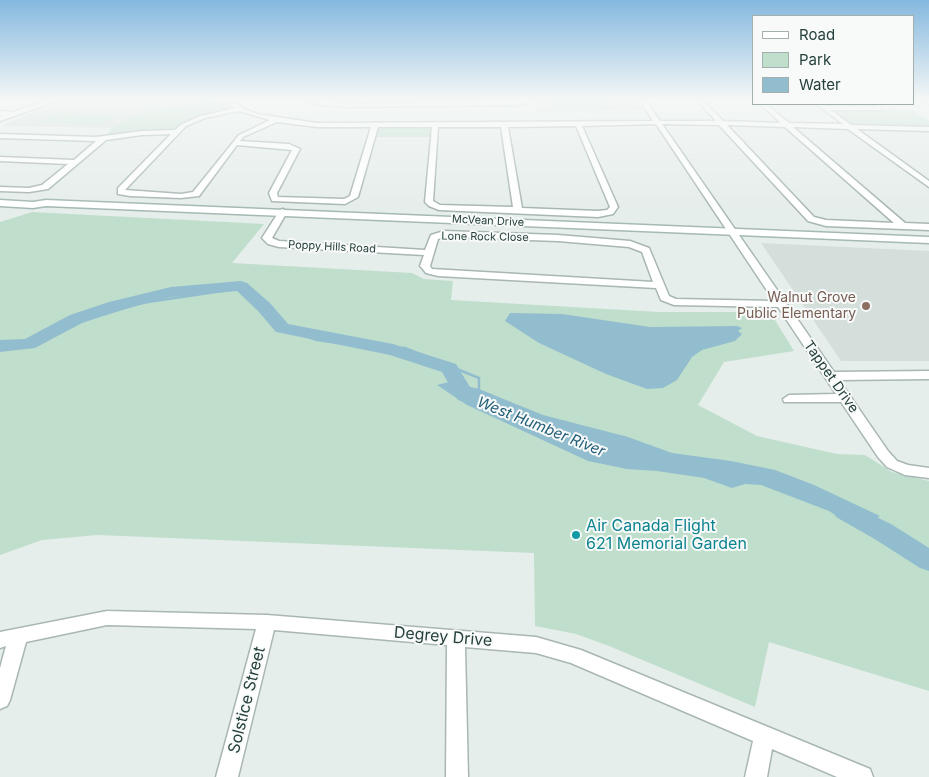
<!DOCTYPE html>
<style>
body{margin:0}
#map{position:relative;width:929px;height:777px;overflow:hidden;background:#e6eeec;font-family:Inter,sans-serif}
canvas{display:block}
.legend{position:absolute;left:752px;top:15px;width:162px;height:90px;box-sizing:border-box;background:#f7faf9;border:1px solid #a3b0ad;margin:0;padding:6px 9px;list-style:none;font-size:15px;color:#25403c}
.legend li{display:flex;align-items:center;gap:10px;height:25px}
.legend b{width:25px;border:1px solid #a3b0ad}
</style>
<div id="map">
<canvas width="929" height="777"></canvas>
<ul class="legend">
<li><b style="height:6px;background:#fff"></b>Road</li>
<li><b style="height:14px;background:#c0decc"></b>Park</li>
<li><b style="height:14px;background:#92bdcf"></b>Water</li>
</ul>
</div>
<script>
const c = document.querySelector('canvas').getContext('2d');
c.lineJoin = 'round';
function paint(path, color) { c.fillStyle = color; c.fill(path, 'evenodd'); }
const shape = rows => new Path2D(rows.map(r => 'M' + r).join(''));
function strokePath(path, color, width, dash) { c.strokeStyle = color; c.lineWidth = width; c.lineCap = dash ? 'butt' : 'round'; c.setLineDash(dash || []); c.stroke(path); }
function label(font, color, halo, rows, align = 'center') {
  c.font = font + ' Inter,sans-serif'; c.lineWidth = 4; c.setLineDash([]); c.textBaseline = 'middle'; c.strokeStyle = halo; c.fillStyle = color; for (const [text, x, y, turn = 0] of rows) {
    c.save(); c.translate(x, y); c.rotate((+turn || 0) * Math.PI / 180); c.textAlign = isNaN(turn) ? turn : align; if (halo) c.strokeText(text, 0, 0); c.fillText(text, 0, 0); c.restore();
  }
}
paint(shape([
 [69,99,218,99,138,113,112,128,2,126,41,108],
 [534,99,636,99,643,110,538,113],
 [761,243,929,251,929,361,841,361]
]), '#d4dedb');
paint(shape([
 [218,99,233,109,195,118,173,131,104,137,112,128,138,113],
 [548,99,609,99,614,108,551,108],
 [887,109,915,111,929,121,929,127,852,125,833,111,881,111],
 [56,112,119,115,102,125,37,122],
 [379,128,431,128,430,137,375,137],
 [32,212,264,224,232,263,412,273,424,279,453,281,451,300,659,312,770,312,794,351,724,362,698,405,757,436,837,454,865,455,892,472,929,481,929,691,769,642,755,707,609,646,576,634,535,626,534,553,97,535,42,540,0,555,0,222]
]), '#c0decc');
paint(shape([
 [510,313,562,314,650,327,737,326,742,328,738,331,742,334,735,341,702,350,692,357,677,380,663,388,647,389,606,374,539,343,505,321],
 [449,382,479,389,543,415,628,437,672,453,731,461,775,470,814,485,880,516,859,530,829,511,761,485,745,484,732,488,704,478,657,471,627,469,588,461,467,405,437,385]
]), '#92bdcf');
strokePath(shape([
 [0,349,41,340,79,322,141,303,236,289,248,291,260,299,271,316,291,331,317,340,360,346,405,348,479,378,479,389]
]), '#92bdcf', 2.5);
paint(shape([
 [241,281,247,283,270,303,288,324,393,344,456,364,473,392,485,397,488,401,485,405,478,407,458,400,442,372,390,355,276,332,258,311,237,291,171,297,121,310,82,323,35,348,0,352,0,340,25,339,70,315,109,302,171,287,241,281],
 [845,502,891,524,929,548,929,571,920,568,873,538,836,517,833,511,836,505,845,502]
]), '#92bdcf');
const minor = shape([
 [223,99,229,99,242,108,257,114,317,123,653,121,639,99,645,99,660,121,716,121,696,99,702,99,723,121,781,123,760,104,766,104,789,123,843,124,816,104,823,104,826,106,876,107,873,104,879,104,883,110,831,110,851,125,929,127,929,131,857,129,929,181,929,187,848,129,793,127,905,223,929,224,929,230,826,226,808,221,719,125,662,124,834,372,929,371,929,379,839,380,888,451,897,461,908,465,929,468,929,478,905,475,887,467,878,457,841,402,784,402,783,399,789,395,836,394,778,307,674,305,661,300,656,288,438,276,426,273,422,268,420,266,424,255,279,247,268,244,262,238,280,210,283,209,287,212,272,238,279,241,425,250,431,235,444,231,558,235,630,241,649,248,669,296,676,299,774,301,656,124,582,126,618,207,613,214,598,217,439,210,429,206,425,202,432,127,378,127,358,197,345,204,272,201,269,193,292,150,237,145,199,196,181,198,130,196,118,194,118,188,171,134,142,135,106,140,48,189,29,192,0,191,0,187,29,188,42,185,68,164,0,161,0,157,74,160,96,141,0,138,0,134,96,137,142,131,175,130,182,124,201,116,235,108,223,99],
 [239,111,270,120,239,135,193,192,181,194,125,190,186,126,205,118,239,111],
 [277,122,317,127,371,127,350,196,344,199,278,197,277,193,300,149,289,144,240,141,243,137,277,122],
 [727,125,785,127,894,223,826,220,814,217,727,125],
 [576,126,610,207,607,210,598,211,522,208,508,127,576,126],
 [438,127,501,127,513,207,440,205,433,201,438,127],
 [445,237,558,241,629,247,642,252,653,282,432,269,430,266,438,239,445,237],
 [300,99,347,103,517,101,529,99,527,103,517,105,347,107,321,105,300,99],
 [921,99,929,99,929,104,927,103,921,99],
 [0,111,13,112,16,114,13,116,0,115,0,111],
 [107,611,267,615,536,637,581,650,870,769,873,777,837,777,772,749,767,777,745,777,753,741,571,663,536,653,465,647,468,777,446,777,447,645,274,630,238,777,216,777,256,629,107,625,26,642,10,700,7,706,0,709,0,668,6,646,0,648,0,632,107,611]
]);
const secondary = shape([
 [52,99,62,99,0,121,0,116,52,99],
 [0,200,33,202,46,200,929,237,929,243,46,206,33,208,0,206,0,200]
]);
strokePath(minor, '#a8b6b4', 3);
strokePath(secondary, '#a5b9b5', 3);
paint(minor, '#fff');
paint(secondary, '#fff');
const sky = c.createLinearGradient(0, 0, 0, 207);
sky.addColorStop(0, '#85b8de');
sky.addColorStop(0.48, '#f4f7f6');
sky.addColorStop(1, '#f4f7f600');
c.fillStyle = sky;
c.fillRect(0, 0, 929, 207);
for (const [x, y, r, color] of [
 [866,306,5,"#8d6e63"],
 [576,535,5,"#0f9aa8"]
]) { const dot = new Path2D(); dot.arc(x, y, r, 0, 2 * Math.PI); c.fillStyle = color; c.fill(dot); strokePath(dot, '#f7faf9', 2); }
label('11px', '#25403c', '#f7faf9', [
 ["McVean Drive",488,221,3],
 ["Lone Rock Close",485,237,1],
 ["Poppy Hills Road",332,247,3]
]);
label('14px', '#785e54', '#f7faf9', [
 ["Walnut Grove",856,298],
 ["Public Elementary",856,314]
], 'right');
label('14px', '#25403c', '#f7faf9', [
 ["Tappet Drive",831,377,55]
]);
label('italic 15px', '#225e79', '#f7faf9', [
 ["West Humber River",541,427,22]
]);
label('16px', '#0d838f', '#f7faf9', [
 ["Air Canada Flight",586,526],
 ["621 Memorial Garden",586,544]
], 'left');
label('16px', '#25403c', '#f7faf9', [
 ["Degrey Drive",443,637,5],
 ["Solstice Street",247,700,-76]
]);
</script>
